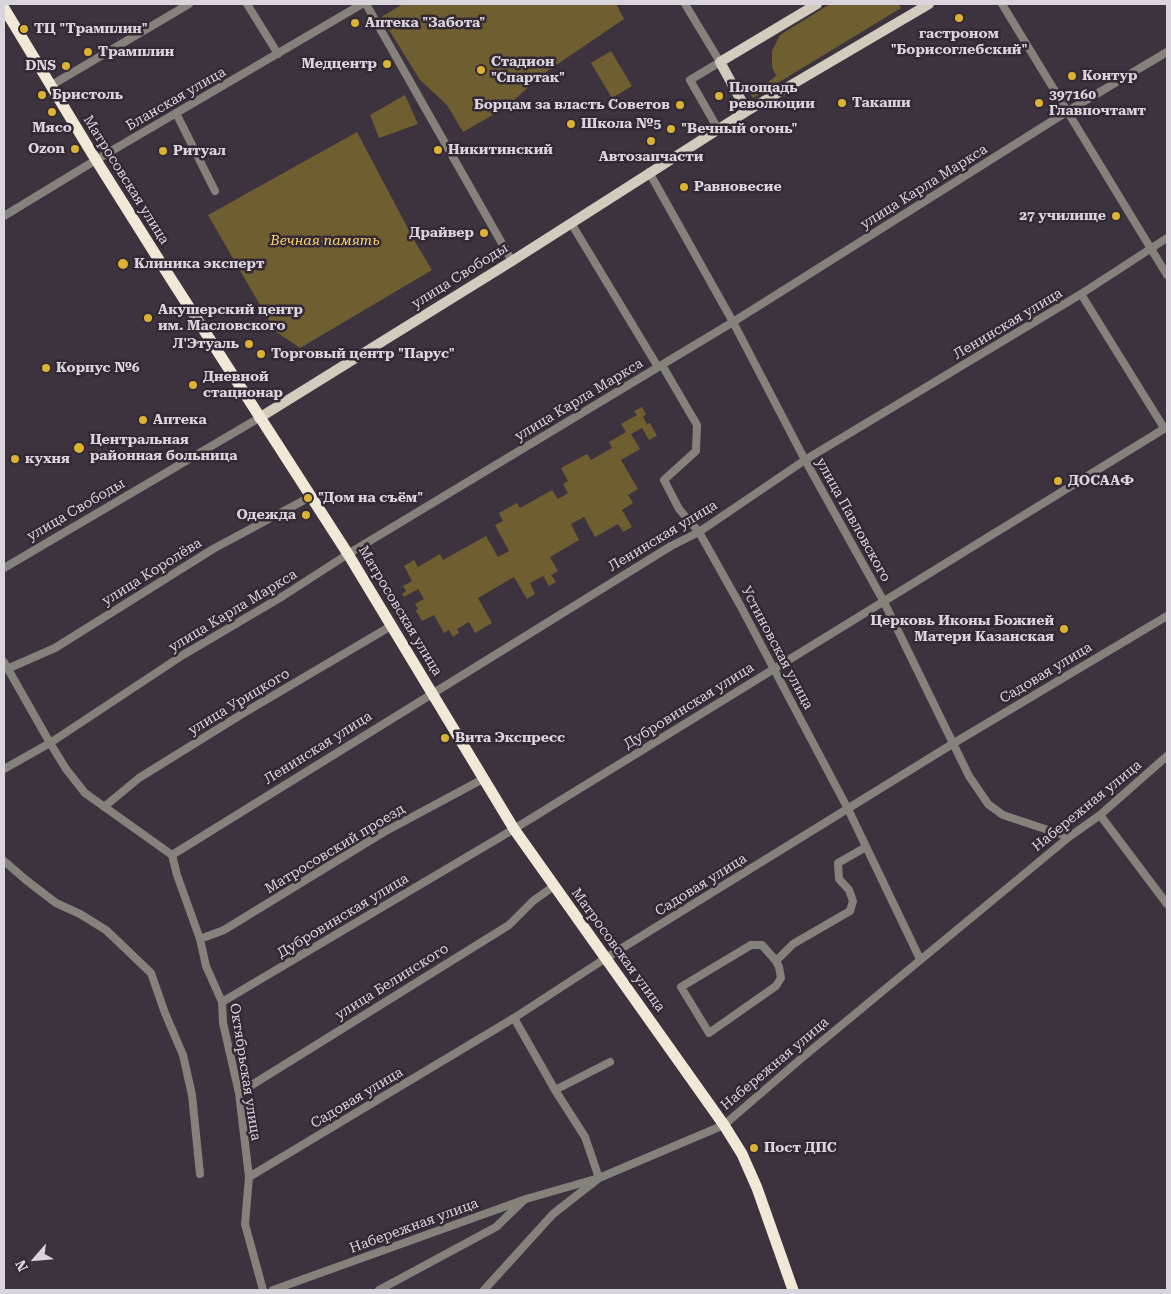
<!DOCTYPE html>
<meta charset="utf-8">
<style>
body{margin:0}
#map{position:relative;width:1171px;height:1294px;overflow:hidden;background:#3c333f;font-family:"Roboto Serif",serif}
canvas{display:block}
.frame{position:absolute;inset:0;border:5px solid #dad4dc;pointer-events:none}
.north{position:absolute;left:10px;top:1234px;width:50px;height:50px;-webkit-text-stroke:4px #322935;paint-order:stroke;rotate:243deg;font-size:14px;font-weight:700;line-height:20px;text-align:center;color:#dad4dc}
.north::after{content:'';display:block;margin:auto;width:18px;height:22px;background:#dad4dc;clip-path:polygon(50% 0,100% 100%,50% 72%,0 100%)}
</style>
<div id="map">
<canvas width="1171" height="1294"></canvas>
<div class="frame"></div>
<div class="north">N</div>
</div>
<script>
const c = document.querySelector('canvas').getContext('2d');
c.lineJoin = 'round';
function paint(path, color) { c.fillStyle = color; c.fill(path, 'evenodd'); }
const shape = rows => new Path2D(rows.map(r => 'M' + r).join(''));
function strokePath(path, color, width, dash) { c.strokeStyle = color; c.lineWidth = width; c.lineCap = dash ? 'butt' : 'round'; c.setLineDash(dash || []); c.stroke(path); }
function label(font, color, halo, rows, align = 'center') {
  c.font = font + ' "Roboto Serif",serif'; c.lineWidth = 5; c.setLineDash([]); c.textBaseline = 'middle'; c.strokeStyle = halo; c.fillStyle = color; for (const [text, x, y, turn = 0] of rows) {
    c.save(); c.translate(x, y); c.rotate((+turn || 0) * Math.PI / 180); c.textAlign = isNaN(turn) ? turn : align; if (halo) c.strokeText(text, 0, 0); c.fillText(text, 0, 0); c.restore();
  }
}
paint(shape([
 [403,4,616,4,624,19,543,74,505,108,463,132,447,105,420,80,381,17],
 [830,4,898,4,901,8,753,98,751,95,776,76,772,67,772,51,780,35],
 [611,51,632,86,612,98,591,63],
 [405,95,418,124,379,138,370,115],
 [357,132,414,240,432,270,300,348,275,331,208,215],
 [642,407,646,414,643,417,647,424,650,423,657,436,649,440,642,428,631,434,640,449,621,460,638,489,628,495,633,503,622,510,632,527,623,532,618,524,595,537,584,517,571,524,579,540,550,557,558,571,551,575,556,582,549,586,543,576,530,583,535,594,527,599,514,577,478,598,492,623,475,633,469,622,457,629,459,633,453,637,449,630,444,633,434,615,422,621,416,611,418,609,415,604,424,599,418,589,404,597,402,594,406,591,403,586,412,581,404,566,414,560,418,567,440,554,443,560,486,536,498,557,509,551,495,525,503,521,499,513,517,503,520,508,552,490,558,499,568,493,563,484,568,481,561,468,587,454,591,460,612,448,609,442,626,432,621,424,637,415,634,411]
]), '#6f5e2f');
strokePath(shape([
 [247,4,278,54],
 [366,4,512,261],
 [685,4,720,62,690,80,718,129],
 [1002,4,1167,275],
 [50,86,189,4],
 [176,113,215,191],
 [649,172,733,322,805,460,883,600,969,776,988,804,996,810,1003,815,1069,837],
 [4,216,96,160,362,4],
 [571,223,658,367],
 [1081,294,1164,428],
 [662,365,697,425,696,451,664,480,679,509,699,532,740,605,848,809,920,959],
 [4,568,259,418],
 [4,662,50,743,66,769,85,793,172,855,177,875,200,939,206,966,222,1002,223,1023,239,1093,249,1177,245,1224,263,1290],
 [7,669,55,648,213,549,310,497],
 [4,769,50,743,183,655,283,596,348,554,733,322,1068,111,1167,52],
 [104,807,139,778,242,714,391,626],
 [1100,815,1167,904],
 [172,855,671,546,699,532,805,460,1081,294,1167,238],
 [4,861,26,880,56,903,80,914,106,930,151,973,165,1013,183,1055,192,1095,200,1174],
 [200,939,224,930,384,832,483,779],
 [751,945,762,945,776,961,779,967,781,978,776,986,709,1033,681,987,751,945],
 [776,961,793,944,850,911,853,901,849,890,839,879,838,863,866,847],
 [222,1002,514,829,1167,427],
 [555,1090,610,1062],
 [239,1093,509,925,533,901,554,886],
 [249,1177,514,1018,606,958,954,743,1167,616],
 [273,1290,526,1199,599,1178,724,1125,803,1057,1069,837,1100,815,1167,756],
 [379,1290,496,1227,523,1201],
 [484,1290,553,1214,599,1178,585,1137,555,1090,514,1018]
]), '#84827a', 8);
strokePath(shape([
 [747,111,720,62,817,4],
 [259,418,512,261,747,111,929,4]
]), '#d1ccbd', 10);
strokePath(shape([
 [4,8,96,160,171,279,348,554,514,829,724,1125,742,1154,757,1188,793,1290]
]), '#f0e9d8', 11);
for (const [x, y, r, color] of [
 [959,18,5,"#dcb233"],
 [355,23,5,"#dcb233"],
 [24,29,5,"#dcb233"],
 [88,52,5,"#dcb233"],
 [387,64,5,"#dcb233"],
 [66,66,5,"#dcb233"],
 [481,70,5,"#dcb233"],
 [1072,76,5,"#dcb233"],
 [42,95,5,"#dcb233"],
 [719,96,5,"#dcb233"],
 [842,103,5,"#dcb233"],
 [1039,103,5,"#dcb233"],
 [680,105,5,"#dcb233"],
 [52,112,5,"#dcb233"],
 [571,124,5,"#dcb233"],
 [671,129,5,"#dcb233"],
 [651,141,5,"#dcb233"],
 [75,149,5,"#dcb233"],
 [438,150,5,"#dcb233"],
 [163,151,5,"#dcb233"],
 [684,187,5,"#dcb233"],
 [1116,216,5,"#dcb233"],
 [484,233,5,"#dcb233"],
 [123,264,6,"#dcb233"],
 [148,318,5,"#dcb233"],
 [249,344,5,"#dcb233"],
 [261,354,5,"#dcb233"],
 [46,368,5,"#dcb233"],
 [193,385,5,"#dcb233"],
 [143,420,5,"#dcb233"],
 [79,448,6,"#dcb233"],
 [15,459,5,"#dcb233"],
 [1058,481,5,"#dcb233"],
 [308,498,5,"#dcb233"],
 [306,515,5,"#dcb233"],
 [1064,629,5,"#dcb233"],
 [445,738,5,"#dcb233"],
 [754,1148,5,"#dcb233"]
]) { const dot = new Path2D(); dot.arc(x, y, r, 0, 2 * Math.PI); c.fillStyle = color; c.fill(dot); strokePath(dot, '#322935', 2); }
label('bold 14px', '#dad4dc', '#322935', [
 ["Аптека \"Забота\"",365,23],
 ["ТЦ \"Трамплин\"",34,29],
 ["гастроном",959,34,"center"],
 ["\"Борисоглебский\"",959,50,"center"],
 ["Трамплин",98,52],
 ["Стадион",491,62],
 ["\"Спартак\"",491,78],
 ["Медцентр",377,64,"right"],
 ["DNS",56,66,"right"],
 ["Контур",1082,76],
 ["Площадь",729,88],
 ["революции",729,104],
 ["Бристоль",52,95],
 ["397160",1049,95],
 ["Главпочтамт",1049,111],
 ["Такаши",852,103],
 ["Борцам за власть Советов",670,105,"right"],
 ["Школа №5",581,124],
 ["Мясо",52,128,"center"],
 ["\"Вечный огонь\"",681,129],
 ["Ozon",65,149,"right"],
 ["Никитинский",448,150],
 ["Ритуал",173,151],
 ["Автозапчасти",651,157,"center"],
 ["Равновесие",694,187],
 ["27 училище",1106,216,"right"],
 ["Драйвер",474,233,"right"],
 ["Клиника эксперт",134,264],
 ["Акушерский центр",158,310],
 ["им. Масловского",158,326],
 ["Л'Этуаль",239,344,"right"],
 ["Торговый центр \"Парус\"",271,354],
 ["Корпус №6",56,368],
 ["Дневной",203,377],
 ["стационар",203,393],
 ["Аптека",153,420],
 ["Центральная",90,440],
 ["районная больница",90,456],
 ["кухня",25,459],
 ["ДОСААФ",1068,481],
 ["\"Дом на съём\"",318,498],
 ["Одежда",296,515,"right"],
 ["Церковь Иконы Божией",1054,621,"right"],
 ["Матери Казанская",1054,637,"right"],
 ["Вита Экспресс",455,738],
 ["Пост ДПС",764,1148]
], 'left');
label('14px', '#dad4dc', '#322935', [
 ["Бланская улица",176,99,-30],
 ["Матросовская улица",126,180,58],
 ["улица Карла Маркса",924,187,-32],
 ["улица Свободы",460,276,-32],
 ["Ленинская улица",1008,324,-31],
 ["улица Карла Маркса",579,400,-31],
 ["улица Свободы",76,510,-30],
 ["улица Павловского",853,520,61],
 ["Ленинская улица",663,536,-31],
 ["улица Королёва",152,572,-32],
 ["улица Карла Маркса",233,611,-31],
 ["Матросовская улица",400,611,59],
 ["Устиновская улица",777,648,62],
 ["Садовая улица",1046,673,-31],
 ["улица Урицкого",239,702,-31],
 ["Дубровинская улица",689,706,-32],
 ["Ленинская улица",318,748,-32],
 ["Набережная улица",1087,806,-39],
 ["Матросовский проезд",335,849,-31],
 ["Садовая улица",701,885,-32],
 ["Дубровинская улица",343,916,-31],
 ["Матросовская улица",618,950,54],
 ["улица Белинского",392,982,-32],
 ["Набережная улица",775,1064,-40],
 ["Октябрьская улица",245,1072,81],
 ["Садовая улица",357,1098,-31],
 ["Набережная улица",414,1226,-20]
]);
label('italic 14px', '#fbd466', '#322935', [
 ["Вечная память",325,241]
]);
</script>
